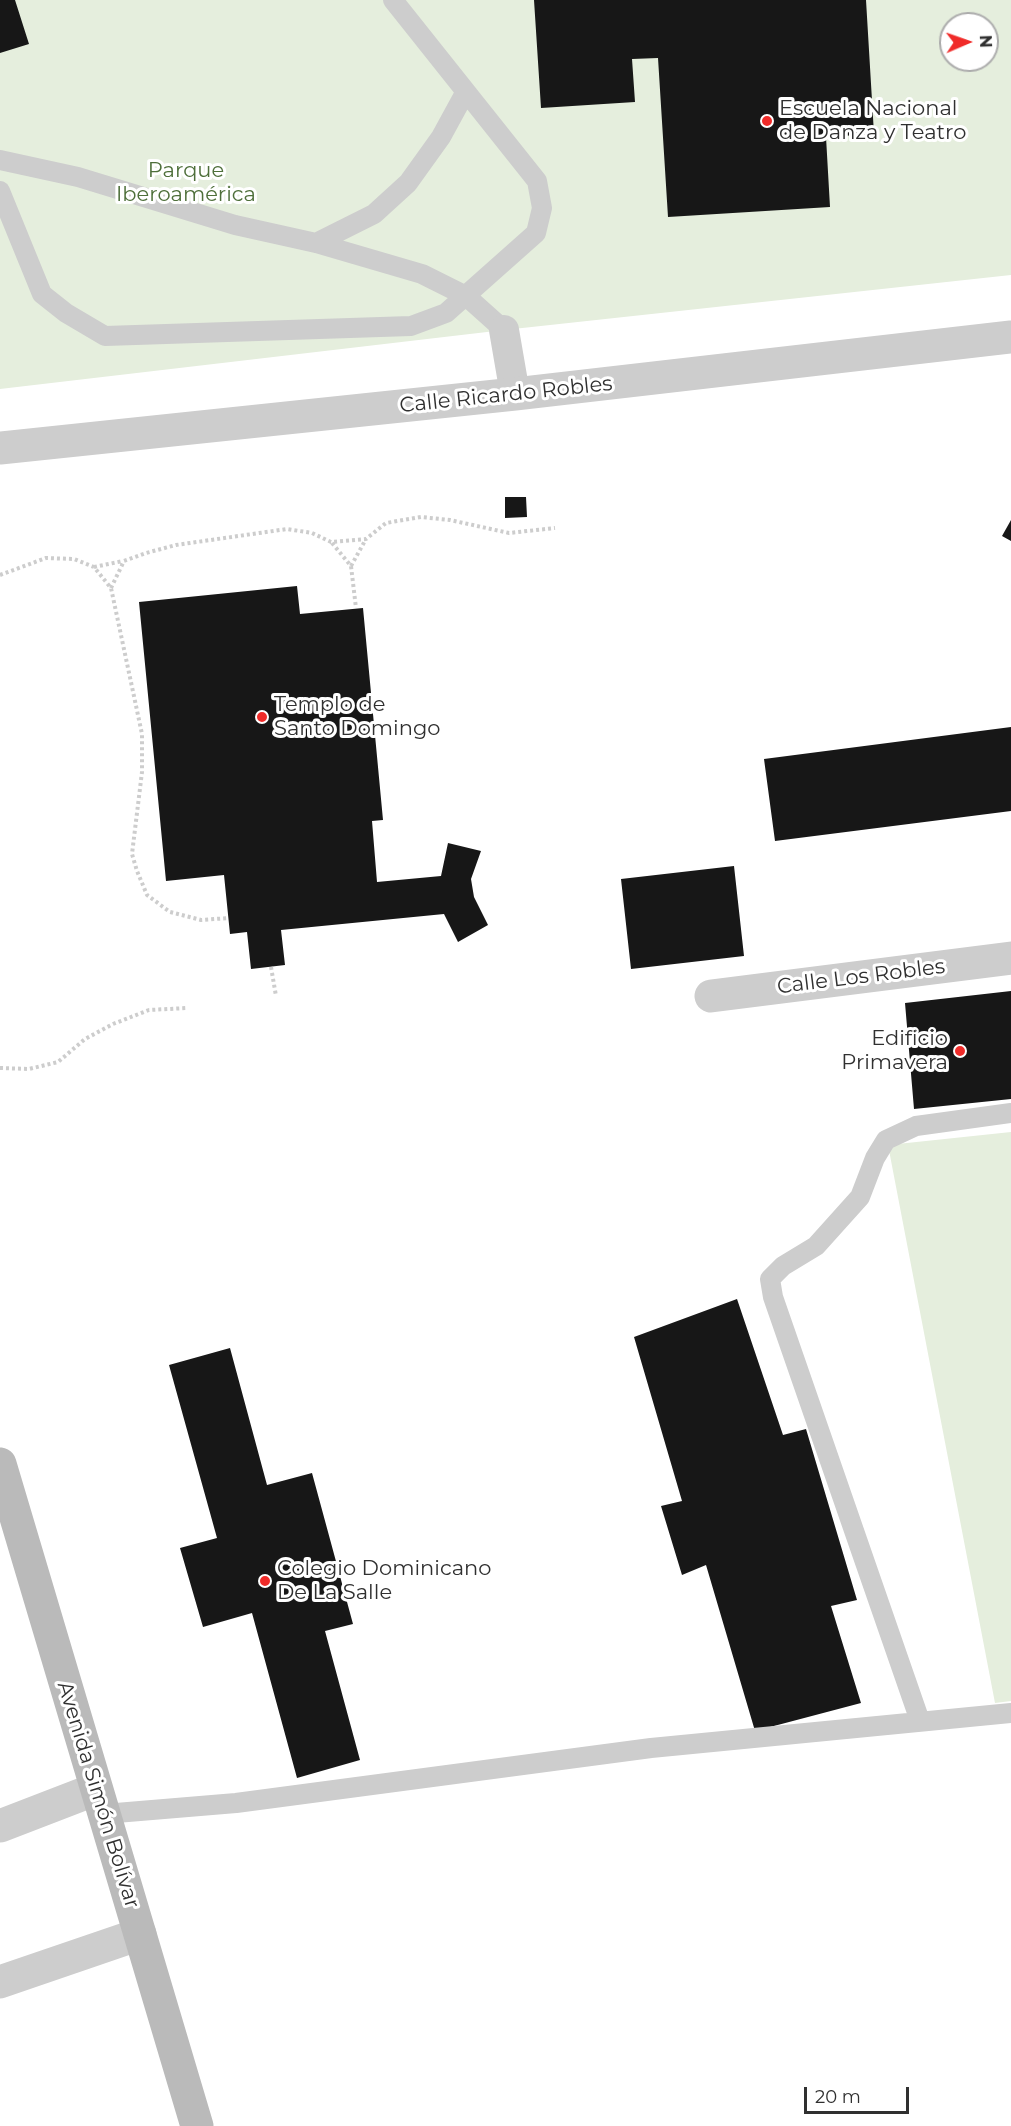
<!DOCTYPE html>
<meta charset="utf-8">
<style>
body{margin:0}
#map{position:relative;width:1011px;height:2126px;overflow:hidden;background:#fff;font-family:Montserrat,sans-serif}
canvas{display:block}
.north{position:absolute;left:939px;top:12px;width:60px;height:60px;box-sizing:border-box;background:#fff;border:2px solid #acacac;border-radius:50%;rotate:88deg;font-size:16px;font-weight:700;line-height:24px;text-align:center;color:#303030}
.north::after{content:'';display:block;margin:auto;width:21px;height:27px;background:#f02b29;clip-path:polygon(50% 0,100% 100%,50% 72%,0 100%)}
.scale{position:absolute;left:804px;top:2087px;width:105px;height:27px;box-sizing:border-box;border:3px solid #303030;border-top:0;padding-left:8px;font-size:18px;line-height:21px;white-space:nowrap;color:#303030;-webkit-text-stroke:4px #fff;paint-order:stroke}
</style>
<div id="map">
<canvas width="1011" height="2126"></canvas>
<div class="north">N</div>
<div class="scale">20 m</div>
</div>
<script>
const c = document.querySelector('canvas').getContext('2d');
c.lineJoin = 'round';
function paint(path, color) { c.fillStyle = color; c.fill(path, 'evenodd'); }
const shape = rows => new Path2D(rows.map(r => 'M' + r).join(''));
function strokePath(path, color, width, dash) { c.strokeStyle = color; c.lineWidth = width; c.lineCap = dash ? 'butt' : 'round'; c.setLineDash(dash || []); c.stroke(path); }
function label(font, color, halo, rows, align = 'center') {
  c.font = font + ' Montserrat,sans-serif'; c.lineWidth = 6; c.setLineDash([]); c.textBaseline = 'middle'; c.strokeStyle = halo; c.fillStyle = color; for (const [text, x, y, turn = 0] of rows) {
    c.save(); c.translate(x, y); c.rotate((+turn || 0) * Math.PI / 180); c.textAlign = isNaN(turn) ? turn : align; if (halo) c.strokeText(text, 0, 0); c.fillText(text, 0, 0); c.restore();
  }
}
paint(shape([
 [0,0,1011,0,1011,275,504,330,0,389],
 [951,24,987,24,987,60,951,60],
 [1011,1132,1011,1701,995,1703,888,1145]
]), '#e5eedd');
paint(shape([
 [0,0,15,0,29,44,0,53],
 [534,0,866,0,874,134,826,137,830,207,668,217,658,58,632,59,635,102,541,108],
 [505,497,526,497,527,517,505,518],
 [1011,520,1011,541,1002,536],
 [297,586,300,614,363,608,383,820,372,821,377,882,441,876,448,843,481,851,471,879,474,897,488,925,458,942,444,914,281,930,285,965,251,969,247,932,230,934,224,875,166,881,139,602],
 [1011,727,1011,811,775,841,764,759],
 [734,866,744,956,631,969,621,879],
 [1011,991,1011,1099,914,1109,905,1003],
 [737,1299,783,1435,806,1429,857,1600,831,1606,861,1703,755,1731,706,1565,682,1575,661,1506,682,1501,634,1337],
 [230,1348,267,1485,312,1473,353,1624,325,1631,360,1760,297,1778,252,1613,203,1627,180,1548,217,1538,169,1365]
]), '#171717');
strokePath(shape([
 [332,543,351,566,356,608],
 [351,566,366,539],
 [94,567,123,561],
 [0,575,46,558,74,559,94,567,111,588,142,734,142,772,132,854,137,871,147,895,170,912,201,920,229,918],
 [111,588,124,561,146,553,176,545,287,529,312,533,331,542,366,539,386,523,421,517,450,520,509,533,555,528],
 [271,967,276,996],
 [0,1068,29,1069,58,1062,85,1039,113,1024,149,1010,187,1008]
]), '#cdcdcd', 4, [3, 3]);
strokePath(shape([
 [0,160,78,177,235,225,316,243,422,274,466,296,504,330],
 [0,191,42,294,66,313,105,336,411,326,446,313,536,233,542,208,537,181,393,0],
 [316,243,374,214,408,183,441,137,465,93],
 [920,1721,773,1297,770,1279,783,1266,816,1246,860,1197,875,1158,886,1140,916,1126,1011,1113],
 [104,1814,236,1803,651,1748,1011,1713]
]), '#cdcdcd', 20);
strokePath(shape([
 [504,330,515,394]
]), '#cdcdcd', 30);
strokePath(shape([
 [0,448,515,394,1011,337],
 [711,996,1011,958],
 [0,1826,96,1789],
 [0,1982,140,1934]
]), '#cdcdcd', 33);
strokePath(shape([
 [0,1464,197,2126]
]), '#bababa', 33);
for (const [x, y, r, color] of [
 [767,121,6,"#f02b29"],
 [262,717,6,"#f02b29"],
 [960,1051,6,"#f02b29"],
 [265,1581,6,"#f02b29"]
]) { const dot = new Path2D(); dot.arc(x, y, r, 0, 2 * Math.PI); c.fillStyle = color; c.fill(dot); strokePath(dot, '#fff', 2); }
label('21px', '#303030', '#fff', [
 ["Escuela Nacional",779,109],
 ["de Danza y Teatro",779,133],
 ["Templo de",274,705],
 ["Santo Domingo",274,729],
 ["Edificio",948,1039,"right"],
 ["Primavera",948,1063,"right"],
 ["Colegio Dominicano",277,1569],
 ["De La Salle",277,1593]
], 'left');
label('21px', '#4e6f3a', '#fff', [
 ["Parque",186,171],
 ["Iberoamérica",186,195]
]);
label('21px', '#303030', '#fff', [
 ["Calle Ricardo Robles",506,395,-6],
 ["Calle Los Robles",861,977,-7],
 ["Avenida Simón Bolívar",98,1795,73]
]);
</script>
